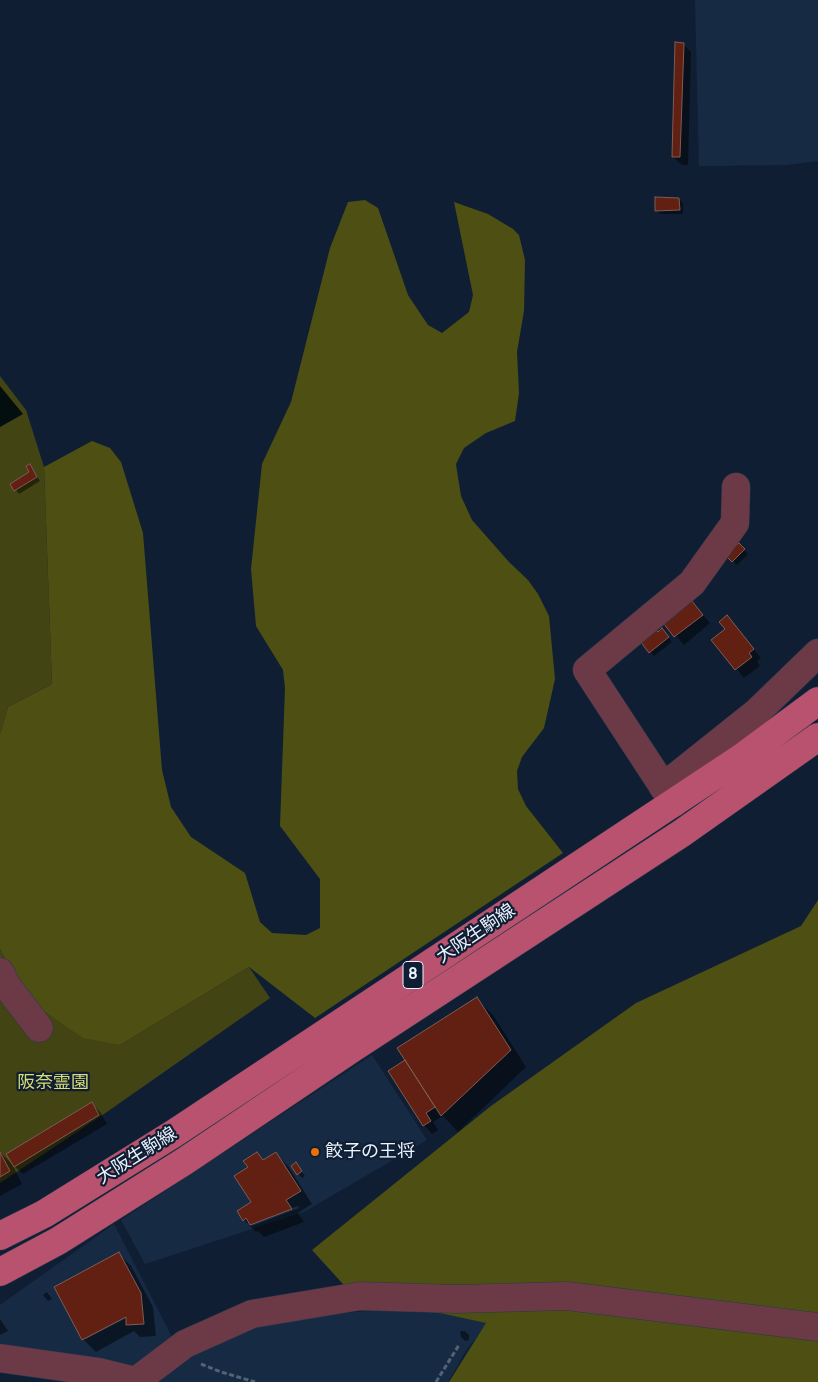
<!DOCTYPE html>
<meta charset="utf-8">
<style>
body{margin:0}
canvas{display:block;background:#0f1e33}
</style>
<canvas width="818" height="1382"></canvas>
<script>
const c = document.querySelector('canvas').getContext('2d');
c.lineJoin = 'round';
function paint(path, color) { c.fillStyle = color; c.fill(path, 'evenodd'); }
const shape = rows => new Path2D(rows.map(r => 'M' + r).join(''));
function strokePath(path, color, width, dash) { c.strokeStyle = color; c.lineWidth = width; c.lineCap = dash ? 'butt' : 'round'; c.setLineDash(dash || []); c.stroke(path); }
function label(font, color, halo, rows, align = 'center') {
  c.font = font + ' Manrope,"Noto Sans JP",sans-serif'; c.lineWidth = 4.5; c.setLineDash([]); c.textBaseline = 'middle'; c.strokeStyle = halo; c.fillStyle = color; for (const [text, x, y, turn = 0] of rows) {
    c.save(); c.translate(x, y); c.rotate((+turn || 0) * Math.PI / 180); c.textAlign = isNaN(turn) ? turn : align; if (halo) c.strokeText(text, 0, 0); c.fillText(text, 0, 0); c.restore();
  }
}
paint(shape([
 [695,0,818,0,818,161,786,165,699,166],
 [372,1055,427,1140,304,1212,145,1264,121,1220],
 [114,1224,173,1339,166,1366,175,1369,215,1341,270,1320,411,1307,500,1309,467,1349,448,1382,62,1382,0,1373,0,1305]
]), '#162a44');
paint(shape([
 [0,376,26,410,44,467,52,684,8,707,0,734],
 [0,949,28,1000,120,1045,249,967,270,998,104,1114,0,1183]
]), '#424414');
paint(shape([
 [365,200,378,208,408,295,428,325,442,333,469,312,473,295,454,202,488,214,513,229,519,235,525,260,524,311,517,352,519,393,515,421,486,433,464,448,456,464,457,471,461,496,472,520,509,562,528,580,538,594,549,616,555,679,544,728,522,757,517,771,518,789,526,806,563,853,315,1018,249,967,120,1045,83,1038,28,1000,0,949,0,734,8,707,52,684,44,467,92,441,110,448,121,462,143,533,162,770,171,807,191,837,245,873,260,922,272,933,306,935,320,928,320,879,280,826,285,688,283,670,256,626,251,569,262,464,291,402,330,248,348,202],
 [818,900,818,1382,449,1382,486,1323,352,1294,312,1250,491,1106,636,1003,801,926]
]), '#4d4f13');
paint(shape([
 [0,386,23,414,0,427]
]), '#030f0f');
paint(shape([
 [683,44,691,52,688,165,682,165,673,157],
 [679,199,683,203,683,214,660,214,656,210],
 [29,465,40,481,19,494,12,484,31,472],
 [739,545,748,554,737,565,728,556],
 [692,603,710,623,684,645,666,624],
 [727,617,761,658,757,661,760,666,744,678,713,640,726,629],
 [658,633,666,634,672,642,654,656,642,642],
 [476,999,493,1015,526,1067,458,1132,443,1116,433,1122,438,1130,432,1134,424,1125,407,1061],
 [92,1104,100,1112,107,1124,23,1174,13,1165],
 [0,1152,12,1164,22,1184,0,1196],
 [257,1153,264,1160,275,1153,288,1166,312,1204,298,1213,304,1222,264,1237,258,1231,256,1232,244,1220,252,1202,249,1168],
 [298,1206,299,1208,252,1226,250,1224],
 [296,1164,305,1176,302,1178,298,1174],
 [119,1254,131,1266,153,1307,156,1336,140,1337,134,1331,96,1352,83,1339],
 [131,1313,132,1315,86,1339,86,1337],
 [47,1292,52,1299,48,1301,43,1295],
 [0,1319,8,1331,0,1335],
 [460,1331,465,1331,469,1335,469,1340,465,1341,461,1337]
]), '#0007');
const building = shape([
 [675,42,684,43,680,157,672,157,675,42],
 [655,197,679,198,680,210,655,211,655,197],
 [30,464,37,477,14,491,10,484,29,472,26,466,30,464],
 [739,543,745,549,732,562,726,556,739,543],
 [692,601,703,615,674,637,664,624,692,601],
 [727,615,754,649,749,653,752,657,735,670,711,640,725,629,719,622,727,615],
 [662,628,669,637,649,653,640,641,656,629,658,632,662,628],
 [477,997,511,1050,441,1116,397,1048,477,997],
 [405,1060,435,1107,426,1113,431,1121,423,1126,388,1071,405,1060],
 [92,1102,99,1115,14,1167,6,1154,92,1102],
 [0,1152,10,1171,0,1177,0,1152],
 [257,1152,263,1160,276,1152,301,1191,286,1200,292,1209,250,1225,246,1218,243,1221,237,1211,251,1202,234,1176,248,1167,243,1161,257,1152],
 [296,1162,302,1171,297,1175,291,1166,296,1162],
 [119,1252,141,1293,144,1324,126,1325,126,1317,82,1340,54,1287,119,1252]
]);
paint(building, '#622013');
strokePath(building, '#7d5c54', 1);
const minor = shape([
 [663,787,757,712,818,653],
 [674,803,587,670,692,583,735,523,736,487],
 [0,972,7,986,39,1028],
 [0,1358,99,1372,136,1381,185,1344,252,1314,360,1296,456,1299,567,1296,818,1327]
]);
const major = shape([
 [0,1236,44,1214,173,1134,741,758,818,701],
 [0,1272,58,1241,185,1161,353,1048,682,833,818,737]
]);
strokePath(minor, '#29384b', 29);
strokePath(major, '#29384b', 29);
strokePath(shape([
 [201,1364,221,1372,255,1382],
 [436,1382,459,1345]
]), '#556274', 3, [5, 2.5]);
strokePath(minor, '#6c3a46', 28);
strokePath(major, '#b9526e', 28);
for (const [x, y, r, color] of [
 [315,1152,5,"#e8710a"]
]) { const dot = new Path2D(); dot.arc(x, y, r, 0, 2 * Math.PI); c.fillStyle = color; c.fill(dot); strokePath(dot, '#0f1e33', 2); }
for (const [x, y, w] of [
 [413,975,20]
]) { const box = new Path2D(); box.roundRect(x - w / 2, y - 13.5, w, 27, 4); c.fillStyle = '#0f1e33'; c.fill(box); strokePath(box, '#eaf3ff', 1); }
label('bold 16px', '#eaf3ff', null, [
 ["8",413,975]
]);
label('18px', '#eaf3ff', '#0f1e33', [
 ["大阪生駒線",476,934,-34],
 ["大阪生駒線",137,1156,-32]
]);
label('18px', '#dade75', '#0f1e33', [
 ["阪奈霊園",53,1083]
]);
label('18px', '#eaf3ff', '#0f1e33', [
 ["餃子の王将",325,1152]
], 'left');
</script>
